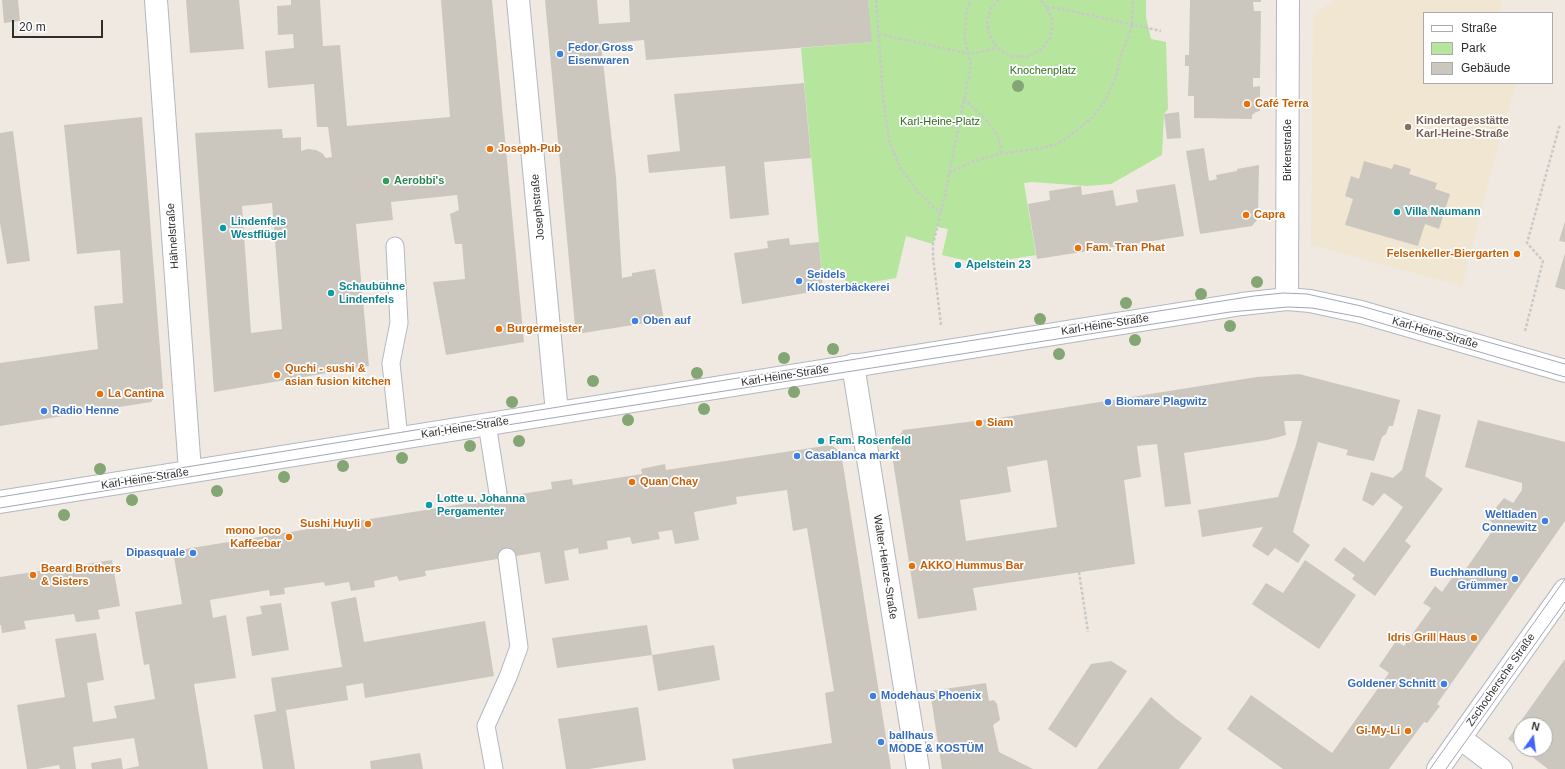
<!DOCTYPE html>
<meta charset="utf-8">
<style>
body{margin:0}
#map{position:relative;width:1565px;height:769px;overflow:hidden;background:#efe9e1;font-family:Helvetica,sans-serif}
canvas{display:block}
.legend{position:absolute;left:1423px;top:12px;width:130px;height:72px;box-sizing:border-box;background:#fff;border:1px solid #ababab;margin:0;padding:5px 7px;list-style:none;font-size:12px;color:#2e2e2e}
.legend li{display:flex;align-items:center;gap:8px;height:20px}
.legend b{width:20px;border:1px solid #ababab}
.north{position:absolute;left:1513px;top:717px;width:40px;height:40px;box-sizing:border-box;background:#fff;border:1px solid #ababab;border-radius:50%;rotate:14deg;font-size:11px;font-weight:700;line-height:16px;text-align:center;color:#2e2e2e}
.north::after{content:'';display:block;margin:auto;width:14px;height:18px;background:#4264fb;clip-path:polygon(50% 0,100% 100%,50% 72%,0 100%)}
.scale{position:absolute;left:12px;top:20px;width:91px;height:18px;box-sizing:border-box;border:2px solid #2e2e2e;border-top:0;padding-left:5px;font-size:12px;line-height:14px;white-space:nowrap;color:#2e2e2e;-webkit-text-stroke:3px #fff;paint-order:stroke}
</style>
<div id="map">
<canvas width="1565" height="769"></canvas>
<ul class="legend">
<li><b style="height:5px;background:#fff"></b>Straße</li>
<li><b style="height:11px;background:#b6e59e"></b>Park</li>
<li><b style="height:11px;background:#cbc7bf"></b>Gebäude</li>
</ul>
<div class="north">N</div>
<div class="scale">20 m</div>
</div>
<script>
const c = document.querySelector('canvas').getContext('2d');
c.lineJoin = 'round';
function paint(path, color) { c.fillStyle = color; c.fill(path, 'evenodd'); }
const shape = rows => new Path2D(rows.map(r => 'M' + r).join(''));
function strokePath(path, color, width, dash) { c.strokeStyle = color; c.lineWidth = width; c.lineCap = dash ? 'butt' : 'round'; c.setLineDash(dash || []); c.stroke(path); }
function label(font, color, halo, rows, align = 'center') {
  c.font = font + ' Helvetica,sans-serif'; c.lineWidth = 3.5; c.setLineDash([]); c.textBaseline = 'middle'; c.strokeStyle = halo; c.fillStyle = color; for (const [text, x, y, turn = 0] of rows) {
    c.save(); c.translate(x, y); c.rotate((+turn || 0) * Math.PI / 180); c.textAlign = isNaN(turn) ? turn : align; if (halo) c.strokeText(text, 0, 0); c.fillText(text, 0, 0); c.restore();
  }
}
paint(shape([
 [1335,0,1501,0,1502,1,1499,13,1424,13,1424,83,1516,83,1491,171,1462,286,1311,245,1313,15]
]), '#f0e6d1');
paint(shape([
 [868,0,1146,0,1146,17,1151,39,1166,42,1168,109,1164,114,1162,155,1111,184,1087,186,1032,182,1024,183,1036,255,981,264,942,255,948,229,937,227,933,244,906,236,896,278,846,287,844,269,822,273,801,48,871,42]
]), '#b6e59e');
paint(shape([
 [2,0,18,0,20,21,4,23],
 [186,0,239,0,244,49,190,53],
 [291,0,320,0,323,46,340,45,347,126,450,117,441,0,492,0,524,342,446,355,433,282,465,279,462,244,455,244,450,214,459,210,457,195,391,202,393,220,356,224,369,366,214,392,195,133,282,129,283,138,301,137,301,151,308,149,316,150,322,153,326,158,332,157,328,127,317,127,314,84,268,88,265,51,294,48,293,34,278,35,277,6,291,5],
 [272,203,282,329,251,333,242,206],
 [545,0,597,0,599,24,630,22,629,0,868,0,872,42,646,60,644,40,601,44,616,177,622,278,632,276,632,273,655,269,664,320,583,333,575,326],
 [1190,0,1261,0,1261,2,1253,2,1254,11,1261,11,1260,78,1253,78,1253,87,1260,86,1260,111,1256,112,1252,115,1252,119,1194,118,1194,96,1188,96,1189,66,1185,66,1185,55,1189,55],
 [804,83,811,158,764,162,769,215,730,219,725,166,649,173,647,155,680,151,674,94],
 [1179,112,1181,138,1167,139,1164,114],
 [142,117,163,388,151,402,0,426,0,363,98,349,94,306,123,303,120,250,77,254,64,125],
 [13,131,30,261,7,264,0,223,0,133],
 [1204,148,1209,181,1217,179,1216,175,1237,171,1237,169,1259,165,1258,219,1252,226,1200,234,1186,151],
 [1364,161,1392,169,1394,164,1411,169,1409,174,1437,183,1435,189,1450,194,1439,229,1425,224,1418,246,1345,225,1353,199,1345,196,1351,176,1359,179],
 [1175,184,1184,236,1037,259,1028,204,1050,200,1049,191,1081,186,1082,195,1113,190,1116,206,1138,202,1136,190],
 [1565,221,1565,242,1559,241],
 [789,238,790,245,819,242,823,290,742,304,734,253,768,248,767,241],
 [1565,253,1565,290,1555,287],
 [1299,374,1400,400,1393,426,1389,426,1386,434,1382,437,1374,461,1346,455,1348,450,1318,442,1293,532,1310,545,1298,563,1275,548,1268,556,1252,546,1263,527,1202,537,1198,510,1278,497,1296,445,1302,421,1284,421,1286,435,1267,440,1184,453,1191,504,1165,507,1157,444,1137,446,1141,477,1124,480,1135,564,973,588,977,610,918,619,891,449,903,430,999,418,1257,377],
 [1047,460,1057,527,966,541,960,500,1011,492,1007,467],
 [1418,409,1441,415,1425,476,1443,489,1405,541,1411,546,1375,596,1352,579,1355,575,1334,560,1344,547,1364,562,1388,529,1403,507,1384,493,1373,506,1362,500,1371,472,1393,478,1402,470],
 [1478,420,1565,442,1565,521,1437,704,1440,706,1427,723,1424,722,1389,769,1283,769,1227,729,1251,695,1332,753,1389,673,1379,666,1396,641,1404,646,1431,608,1423,603,1435,586,1442,592,1454,575,1459,579,1495,527,1488,517,1504,498,1513,503,1522,490,1522,483,1465,467],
 [831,445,841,452,891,769,734,769,732,759,832,743,825,693,834,691,807,528,793,531,787,490,736,497,737,504,694,512,699,540,675,544,672,530,658,532,660,539,632,544,630,537,607,541,608,549,579,554,578,548,564,551,569,580,545,584,540,552,425,571,426,576,399,581,397,576,374,581,375,587,351,591,349,582,325,586,324,582,284,588,285,594,270,596,269,590,210,600,213,618,226,615,236,678,194,684,208,769,125,769,139,766,134,738,73,747,76,769,60,769,59,765,37,769,27,769,17,705,65,697,55,639,96,633,104,680,87,683,93,722,117,718,114,706,155,699,149,664,144,665,135,612,182,604,173,551,487,500,487,495,498,493,507,492,508,496,552,489,551,482,572,479,573,485,642,474,641,469,665,464,666,470],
 [112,560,120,606,98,610,100,619,76,622,74,614,24,621,26,629,2,633,1,625,0,625,0,577],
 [1305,560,1356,595,1319,649,1252,604,1266,583,1283,593],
 [356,597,364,642,485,621,494,676,365,698,363,683,346,686,348,700,286,710,295,769,263,769,254,715,276,711,271,678,342,667,331,602],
 [281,603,289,650,252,656,246,617,262,614,260,606],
 [647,625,652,655,557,668,552,638],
 [714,645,720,680,658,691,652,655],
 [1565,659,1565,769,1548,769,1522,749,1545,749,1545,725,1521,725,1521,748,1508,739],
 [1111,661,1127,671,1076,748,1048,729,1091,664],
 [986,683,989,701,994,700,997,704,1000,720,993,725,999,752,1033,769,942,769,930,691],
 [1151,697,1175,718,1202,738,1179,769,1097,769],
 [638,707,646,760,589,769,566,769,558,719],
 [420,753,423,769,371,769,370,761],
 [121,758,123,769,92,769,91,763]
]), '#cbc7bf');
const service = shape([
 [395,246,399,323,391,363,399,438],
 [487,424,498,493],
 [494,769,486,726,508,677,519,647,507,557]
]);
const minor = shape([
 [156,0,190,471],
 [518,0,557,413],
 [1287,299,1288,0],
 [853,365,918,769],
 [1460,738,1501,769]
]);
const tertiary = shape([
 [0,502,1242,304,1287,299,1310,301,1361,312,1565,371]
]);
const secondary = shape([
 [1438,769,1565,590]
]);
strokePath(service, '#b4b7c1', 19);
strokePath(minor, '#b4b7c1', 24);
strokePath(tertiary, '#b4b7c1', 24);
strokePath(secondary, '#b4b7c1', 24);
strokePath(shape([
 [876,0,883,97,889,140,900,167,918,192,941,214],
 [999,0,991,8,987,21,989,34,997,48,1011,56,1026,57,1041,50,1050,38,1053,22,1047,7,1041,0],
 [1047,7,1058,8,1161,31],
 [879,34,970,54,997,48],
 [964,99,988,122,998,136,1002,154],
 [949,173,974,161,999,154,1042,148,1057,144,1067,138,1092,118,1106,99,1116,76,1120,58,1132,26,1133,0],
 [941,325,933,257,933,244,944,200,971,65,965,40,966,15,970,0],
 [1525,331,1543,261,1527,243,1560,124],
 [1079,572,1088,632]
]), '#c9c9c9', 2.5, [3, 2]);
strokePath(service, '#fff', 17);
strokePath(minor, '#fff', 22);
strokePath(tertiary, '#fff', 22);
strokePath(secondary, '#fff', 22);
strokePath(shape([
 [0,497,943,345,1254,296,1283,293,1307,294,1361,306,1565,364],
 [0,508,488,428,1230,312,1288,307,1312,308,1360,317,1565,377],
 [1430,769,1565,579],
 [1446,769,1565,602]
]), '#a3a6b8', 1);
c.fillStyle = '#84a574';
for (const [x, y] of [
 [1018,86],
 [1257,282],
 [1201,294],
 [1126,303],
 [1040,319],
 [1230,326],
 [1135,340],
 [833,349],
 [1059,354],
 [784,358],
 [697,373],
 [593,381],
 [794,392],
 [512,402],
 [704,409],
 [628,420],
 [519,441],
 [470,446],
 [402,458],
 [343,466],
 [100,469],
 [284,477],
 [217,491],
 [132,500],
 [64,515]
]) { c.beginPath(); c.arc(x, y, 6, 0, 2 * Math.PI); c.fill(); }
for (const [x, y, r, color] of [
 [560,54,4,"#3f7fe0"],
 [1247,104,4,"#e8710a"],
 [1408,127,4,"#8d6e63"],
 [490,149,4,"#e8710a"],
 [386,181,4,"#2e9e5b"],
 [1397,212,4,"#0f9aa8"],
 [1246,215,4,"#e8710a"],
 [223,228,4,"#0f9aa8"],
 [1078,248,4,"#e8710a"],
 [1517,254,4,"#e8710a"],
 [958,265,4,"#0f9aa8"],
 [799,281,4,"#3f7fe0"],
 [331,293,4,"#0f9aa8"],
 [635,321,4,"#3f7fe0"],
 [499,329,4,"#e8710a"],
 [277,375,4,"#e8710a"],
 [100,394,4,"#e8710a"],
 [1108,402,4,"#3f7fe0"],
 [44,411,4,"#3f7fe0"],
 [979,423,4,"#e8710a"],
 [821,441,4,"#0f9aa8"],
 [797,456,4,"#3f7fe0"],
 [632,482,4,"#e8710a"],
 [429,505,4,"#0f9aa8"],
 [1545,521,4,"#3f7fe0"],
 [368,524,4,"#e8710a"],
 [289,537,4,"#e8710a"],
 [193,553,4,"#3f7fe0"],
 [912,566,4,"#e8710a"],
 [33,575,4,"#e8710a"],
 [1515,579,4,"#3f7fe0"],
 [1474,638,4,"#e8710a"],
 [1444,684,4,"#3f7fe0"],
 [873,696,4,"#3f7fe0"],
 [1408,731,4,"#e8710a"],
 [881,742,4,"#3f7fe0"]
]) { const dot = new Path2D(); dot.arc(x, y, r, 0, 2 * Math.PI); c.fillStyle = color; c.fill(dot); strokePath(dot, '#fff', 1.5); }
label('bold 11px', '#366cbe', '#fff', [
 ["Fedor Gross",568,48],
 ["Eisenwaren",568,61],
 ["Seidels",807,275],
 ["Klosterbäckerei",807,288],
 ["Oben auf",643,321],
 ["Biomare Plagwitz",1116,402],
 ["Radio Henne",52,411],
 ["Casablanca markt",805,456],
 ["Weltladen",1537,515,"right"],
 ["Connewitz",1537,528,"right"],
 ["Dipasquale",185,553,"right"],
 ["Buchhandlung",1507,573,"right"],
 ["Grümmer",1507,586,"right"],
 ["Goldener Schnitt",1436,684,"right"],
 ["Modehaus Phoenix",881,696],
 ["ballhaus",889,736],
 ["MODE & KOSTÜM",889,749]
], 'left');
label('11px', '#2c6e1b', '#fff', [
 ["Knochenplatz",1043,71],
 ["Karl-Heine-Platz",940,122]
]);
label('bold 11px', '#c56008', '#fff', [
 ["Café Terra",1255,104],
 ["Joseph-Pub",498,149],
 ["Capra",1254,215],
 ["Fam. Tran Phat",1086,248],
 ["Felsenkeller-Biergarten",1509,254,"right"],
 ["Burgermeister",507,329],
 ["Quchi - sushi &",285,369],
 ["asian fusion kitchen",285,382],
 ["La Cantina",108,394],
 ["Siam",987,423],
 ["Quan Chay",640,482],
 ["Sushi Huyli",360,524,"right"],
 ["mono loco",281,531,"right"],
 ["Kaffeebar",281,544,"right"],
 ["AKKO Hummus Bar",920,566],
 ["Beard Brothers",41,569],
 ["& Sisters",41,582],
 ["Idris Grill Haus",1466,638,"right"],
 ["Gi-My-Li",1400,731,"right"]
], 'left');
label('bold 11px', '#785e54', '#fff', [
 ["Kindertagesstätte",1416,121],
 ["Karl-Heine-Straße",1416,134]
], 'left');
label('11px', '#2e2e2e', '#fff', [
 ["Birkenstraße",1288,150,-90],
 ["Josephstraße",538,207,-95],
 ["Hähnelstraße",173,236,-94],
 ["Karl-Heine-Straße",1105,325,-9],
 ["Karl-Heine-Straße",1435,333,16],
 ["Karl-Heine-Straße",785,376,-9],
 ["Karl-Heine-Straße",465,428,-9],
 ["Karl-Heine-Straße",145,479,-9],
 ["Walter-Heinze-Straße",885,567,81],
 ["Zschochersche Straße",1501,680,-55]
]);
label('bold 11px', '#27864d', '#fff', [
 ["Aerobbi's",394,181]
], 'left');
label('bold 11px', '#0d838f', '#fff', [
 ["Villa Naumann",1405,212],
 ["Lindenfels",231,222],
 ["Westflügel",231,235],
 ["Apelstein 23",966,265],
 ["Schaubühne",339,287],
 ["Lindenfels",339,300],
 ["Fam. Rosenfeld",829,441],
 ["Lotte u. Johanna",437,499],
 ["Pergamenter",437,512]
], 'left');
</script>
